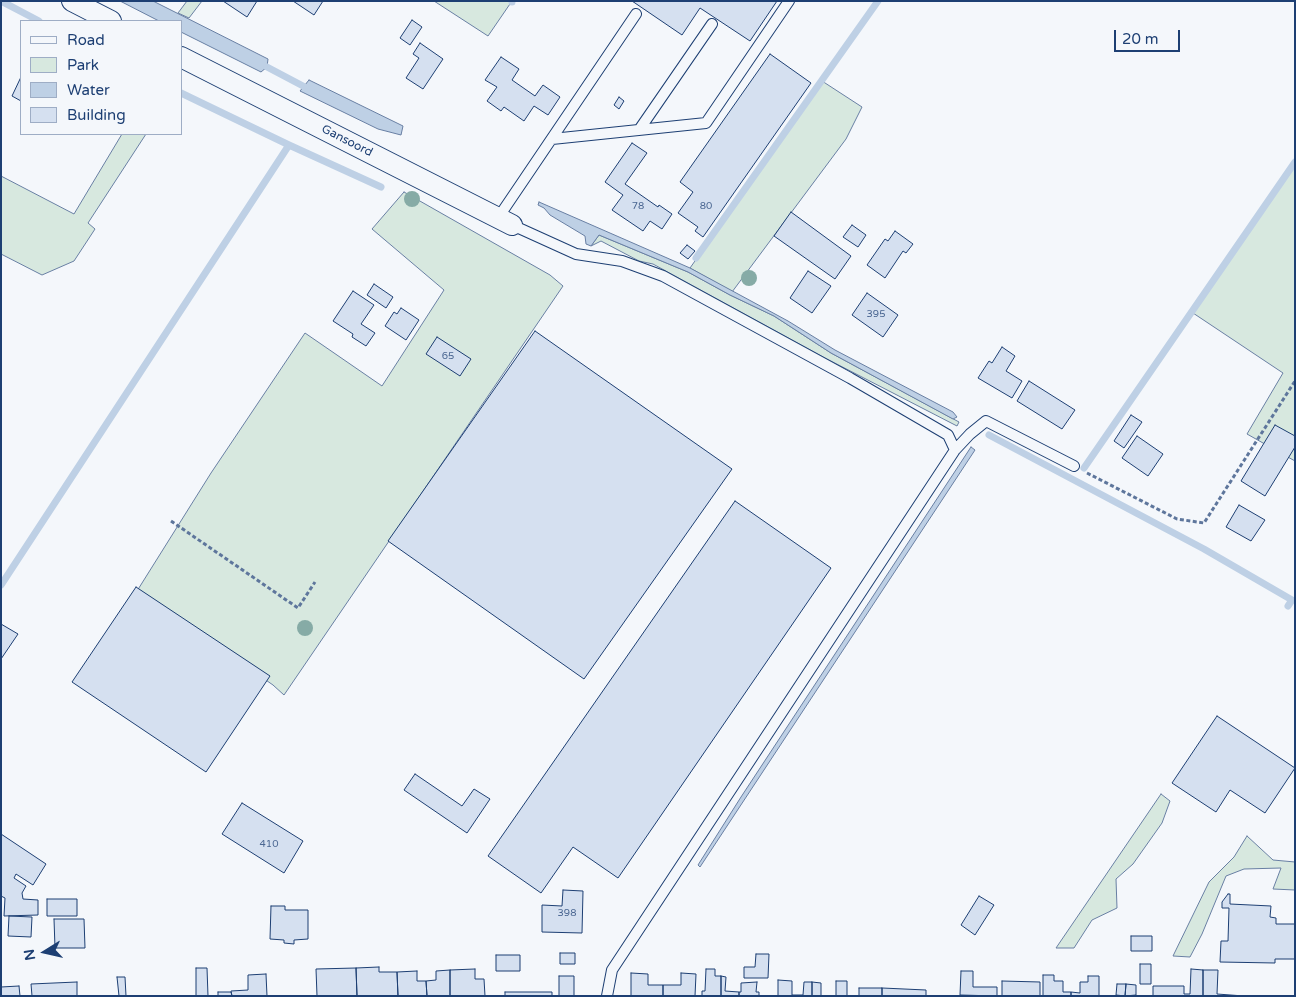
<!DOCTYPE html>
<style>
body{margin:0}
#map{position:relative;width:1296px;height:997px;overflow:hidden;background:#f4f7fb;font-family:"Varela Round",sans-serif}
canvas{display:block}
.frame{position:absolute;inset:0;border:2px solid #1d3f73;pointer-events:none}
.legend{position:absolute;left:20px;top:20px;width:162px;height:115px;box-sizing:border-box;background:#f4f7fb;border:1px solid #9eadc5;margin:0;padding:6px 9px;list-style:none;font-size:15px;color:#1d3f73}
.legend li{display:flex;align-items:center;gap:10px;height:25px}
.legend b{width:25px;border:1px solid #9eadc5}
.north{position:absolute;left:20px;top:927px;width:50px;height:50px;-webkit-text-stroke:4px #f4f7fb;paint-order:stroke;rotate:260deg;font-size:14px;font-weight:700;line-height:20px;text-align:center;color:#1d3f73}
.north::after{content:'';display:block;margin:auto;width:18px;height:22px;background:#1d3f73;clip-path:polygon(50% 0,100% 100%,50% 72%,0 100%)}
.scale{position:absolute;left:1114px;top:30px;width:66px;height:22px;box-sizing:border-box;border:2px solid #1d3f73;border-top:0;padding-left:6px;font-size:15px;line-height:18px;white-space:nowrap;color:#1d3f73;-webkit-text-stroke:4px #f4f7fb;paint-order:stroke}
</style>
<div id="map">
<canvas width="1296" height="997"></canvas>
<div class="frame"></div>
<ul class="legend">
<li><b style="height:6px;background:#f4f7fb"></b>Road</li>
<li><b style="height:14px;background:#d7e8df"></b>Park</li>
<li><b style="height:14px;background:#bed0e5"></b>Water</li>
<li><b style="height:14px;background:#d5e0f0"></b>Building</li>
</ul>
<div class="north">N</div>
<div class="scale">20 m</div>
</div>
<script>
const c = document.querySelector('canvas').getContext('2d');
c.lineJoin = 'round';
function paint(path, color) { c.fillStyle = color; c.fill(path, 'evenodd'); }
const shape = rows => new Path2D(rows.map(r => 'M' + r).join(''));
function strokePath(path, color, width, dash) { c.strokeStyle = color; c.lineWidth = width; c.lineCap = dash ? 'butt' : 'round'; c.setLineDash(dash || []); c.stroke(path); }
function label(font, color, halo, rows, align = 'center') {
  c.font = font + ' "Varela Round",sans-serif'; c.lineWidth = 4; c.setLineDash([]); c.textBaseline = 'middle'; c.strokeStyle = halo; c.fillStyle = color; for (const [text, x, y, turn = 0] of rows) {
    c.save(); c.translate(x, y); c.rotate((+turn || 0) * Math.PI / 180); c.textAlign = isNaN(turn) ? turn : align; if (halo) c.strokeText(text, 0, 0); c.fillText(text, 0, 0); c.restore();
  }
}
const green = shape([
 [187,1,202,1,189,18,178,13,187,1],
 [434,1,512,1,488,36,434,1],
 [822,81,862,107,846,139,732,292,690,268,822,81],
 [122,134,146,134,88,223,95,229,74,261,42,275,1,254,1,176,74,214,122,134],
 [1295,165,1295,461,1247,434,1283,373,1193,313,1295,165],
 [404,192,550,275,563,286,284,695,273,685,137,591,211,473,305,333,382,386,444,290,372,229,404,192],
 [599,235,688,272,730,295,774,316,831,353,959,422,957,426,827,359,653,264,639,261,601,241,591,246,599,235],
 [1161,794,1170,801,1162,823,1133,864,1116,879,1117,908,1092,920,1074,948,1056,948,1161,794],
 [1247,836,1273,860,1295,862,1295,890,1273,889,1281,868,1244,869,1226,876,1202,934,1190,957,1173,956,1209,882,1234,857,1247,836]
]);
paint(green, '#d7e8df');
strokePath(green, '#687fa3', 1);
const water = shape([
 [120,1,153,1,268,59,267,67,261,72,181,32,181,21,159,21,120,1],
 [309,80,403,126,401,135,378,129,300,91,309,80],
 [539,202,690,268,788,321,835,350,953,412,957,417,953,419,831,353,774,316,730,295,688,272,599,235,591,246,586,244,585,236,550,215,544,208,538,205,539,202],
 [971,447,975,450,700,867,698,865,741,797,971,447]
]);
paint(water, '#bed0e5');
strokePath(water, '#687fa3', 1);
strokePath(shape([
 [1,1,39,21],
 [512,2,512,1],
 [267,67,303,86],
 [181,93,289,145,381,187],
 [696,258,878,1],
 [989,435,1204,549,1292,600,1288,606],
 [1084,468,1295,162],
 [1,585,289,145]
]), '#bed0e5', 7);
const building = shape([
 [223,1,257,1,247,17,223,1],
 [293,1,323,1,314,15,293,1],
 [632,1,777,1,750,41,700,8,682,35,632,1],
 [412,20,422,27,410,45,400,38,412,20],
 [420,43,443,59,423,89,406,78,419,58,413,54,420,43],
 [770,54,811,83,703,237,695,231,698,227,678,213,693,192,680,182,770,54],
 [501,57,519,69,512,80,535,96,543,85,560,97,548,115,534,106,524,121,504,107,501,111,487,101,497,87,485,80,501,57],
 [21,77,21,101,12,96,21,77],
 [619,97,624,101,619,109,614,105,619,97],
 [632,143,647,153,625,184,658,207,659,205,672,214,662,229,650,221,643,231,612,210,623,195,605,182,632,143],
 [791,212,851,256,835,279,774,236,791,212],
 [852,225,866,235,858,247,843,237,852,225],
 [895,231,913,244,906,253,903,251,885,278,867,265,885,239,888,241,895,231],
 [687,245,695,251,688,259,680,253,687,245],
 [808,271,831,286,812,313,790,298,808,271],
 [374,284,393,297,386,308,367,295,374,284],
 [353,291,374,305,361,324,375,333,366,346,352,337,353,334,333,321,353,291],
 [867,293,898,315,883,337,852,315,867,293],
 [401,308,419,320,406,340,385,326,394,312,397,314,401,308],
 [535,331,732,469,584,679,388,541,535,331],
 [437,337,471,359,460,376,426,354,437,337],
 [1002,347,1015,356,1006,371,1022,381,1012,398,978,378,989,361,992,363,1002,347],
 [1029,381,1075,410,1062,429,1017,401,1029,381],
 [1131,415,1142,422,1124,448,1114,441,1131,415],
 [1275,425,1295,436,1295,447,1265,496,1241,481,1275,425],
 [1137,436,1163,454,1148,476,1122,458,1137,436],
 [735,501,831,568,618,878,573,847,541,893,488,856,735,501],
 [1239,505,1265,520,1251,541,1226,527,1239,505],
 [136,587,270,676,206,772,72,682,136,587],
 [1,624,18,634,1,659,1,624],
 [1217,716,1295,768,1265,813,1230,790,1216,812,1172,783,1217,716],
 [415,774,462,806,474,789,490,799,467,833,404,790,415,774],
 [242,803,303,841,284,873,222,834,242,803],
 [1,834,46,864,33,885,16,874,14,878,26,886,22,893,23,899,38,900,38,915,4,916,5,898,1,896,1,834],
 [563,890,583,891,582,933,542,932,542,905,562,906,563,890],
 [1228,894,1230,894,1230,904,1271,906,1270,917,1276,918,1276,924,1295,924,1295,959,1275,959,1275,963,1220,962,1221,941,1228,941,1229,908,1222,908,1222,902,1228,894],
 [979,896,994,905,975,935,961,925,979,896],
 [47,899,77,899,77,916,47,916,47,899],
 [271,906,285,906,285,910,308,910,308,939,294,940,294,944,284,943,284,940,270,939,271,906],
 [9,916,32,917,31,937,8,936,9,916],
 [54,919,84,919,85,948,55,948,54,919],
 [1131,936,1152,936,1152,951,1131,951,1131,936],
 [560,953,575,953,575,964,560,964,560,953],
 [756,954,769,954,768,978,744,978,744,967,755,967,756,954],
 [496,955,520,955,520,971,496,971,496,955],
 [1140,964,1151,964,1151,984,1140,984,1140,964],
 [379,967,379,972,397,972,398,996,357,996,356,968,379,967],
 [196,968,207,968,208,996,196,996,196,968],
 [356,968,357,996,317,996,316,969,356,968],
 [475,969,475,979,484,979,485,996,450,996,450,970,475,969],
 [706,969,715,969,715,976,721,976,721,996,702,996,702,991,705,991,706,969],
 [1191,969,1203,970,1203,996,1153,996,1153,986,1184,986,1184,994,1190,994,1191,969],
 [450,970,450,996,427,996,426,981,436,980,436,971,450,970],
 [1203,970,1218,970,1217,994,1244,996,1203,996,1203,970],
 [417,971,417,981,426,981,427,996,398,996,397,972,417,971],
 [961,971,973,971,973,987,997,987,997,996,960,995,961,971],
 [631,973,648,974,648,985,663,985,663,996,631,996,631,973],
 [681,973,696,974,695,996,663,996,663,985,681,985,681,973],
 [266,974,267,996,232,996,231,991,248,990,248,975,266,974],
 [1043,975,1054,975,1054,981,1063,981,1063,992,1071,992,1071,996,1043,996,1043,975],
 [559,976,574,976,574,996,559,996,559,976],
 [721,976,726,977,725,991,739,992,739,996,721,996,721,976],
 [1088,976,1099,976,1099,996,1071,996,1071,992,1080,993,1080,982,1088,982,1088,976],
 [117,977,125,977,126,996,119,996,117,977],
 [778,980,792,981,792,995,803,995,804,982,812,982,812,996,778,996,778,980],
 [836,981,847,981,847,996,836,996,836,981],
 [1002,981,1040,982,1040,996,1002,996,1002,981],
 [77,982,77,996,32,996,31,984,77,982],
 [757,982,756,992,759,992,759,996,739,996,739,992,741,992,741,983,757,982],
 [812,982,821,983,821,996,828,996,812,996,812,982],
 [1117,984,1126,984,1125,996,1116,995,1117,984],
 [1126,984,1136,985,1136,995,1125,996,1126,984],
 [19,986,20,996,1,996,1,987,19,986],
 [859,988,882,988,882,996,859,996,859,988],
 [882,988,926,990,926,996,882,996,882,988],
 [218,992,231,992,232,996,218,996,218,992],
 [505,992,552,992,552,996,505,996,505,992]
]);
paint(building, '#d5e0f0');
strokePath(building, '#1d3f73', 1);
const service = shape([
 [639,130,712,24],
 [552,139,706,123,789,1],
 [498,218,636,14],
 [512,225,576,254,622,261,663,276,850,378,948,435,955,450],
 [607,996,612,970,955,450,970,434,986,421,1074,466]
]);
const minor = shape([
 [72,1,111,21],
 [181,57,512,225]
]);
strokePath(service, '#1d3f73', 12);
strokePath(minor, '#1d3f73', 22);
strokePath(shape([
 [1087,473,1177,519,1204,523,1295,381],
 [171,521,298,608,315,582]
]), '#5e769c', 3, [4, 2.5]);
strokePath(service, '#f4f7fb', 10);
strokePath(minor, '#f4f7fb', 20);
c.fillStyle = '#86aba6';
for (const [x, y] of [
 [412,199],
 [749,278],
 [305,628]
]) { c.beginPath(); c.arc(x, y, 8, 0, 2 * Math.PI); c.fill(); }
label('10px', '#4b6792', null, [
 ["78",638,206],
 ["80",706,206],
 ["395",876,314],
 ["65",448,356],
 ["410",269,844],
 ["398",567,913]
]);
label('12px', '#1d3f73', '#f4f7fb', [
 ["Gansoord",347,141,27]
]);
</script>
